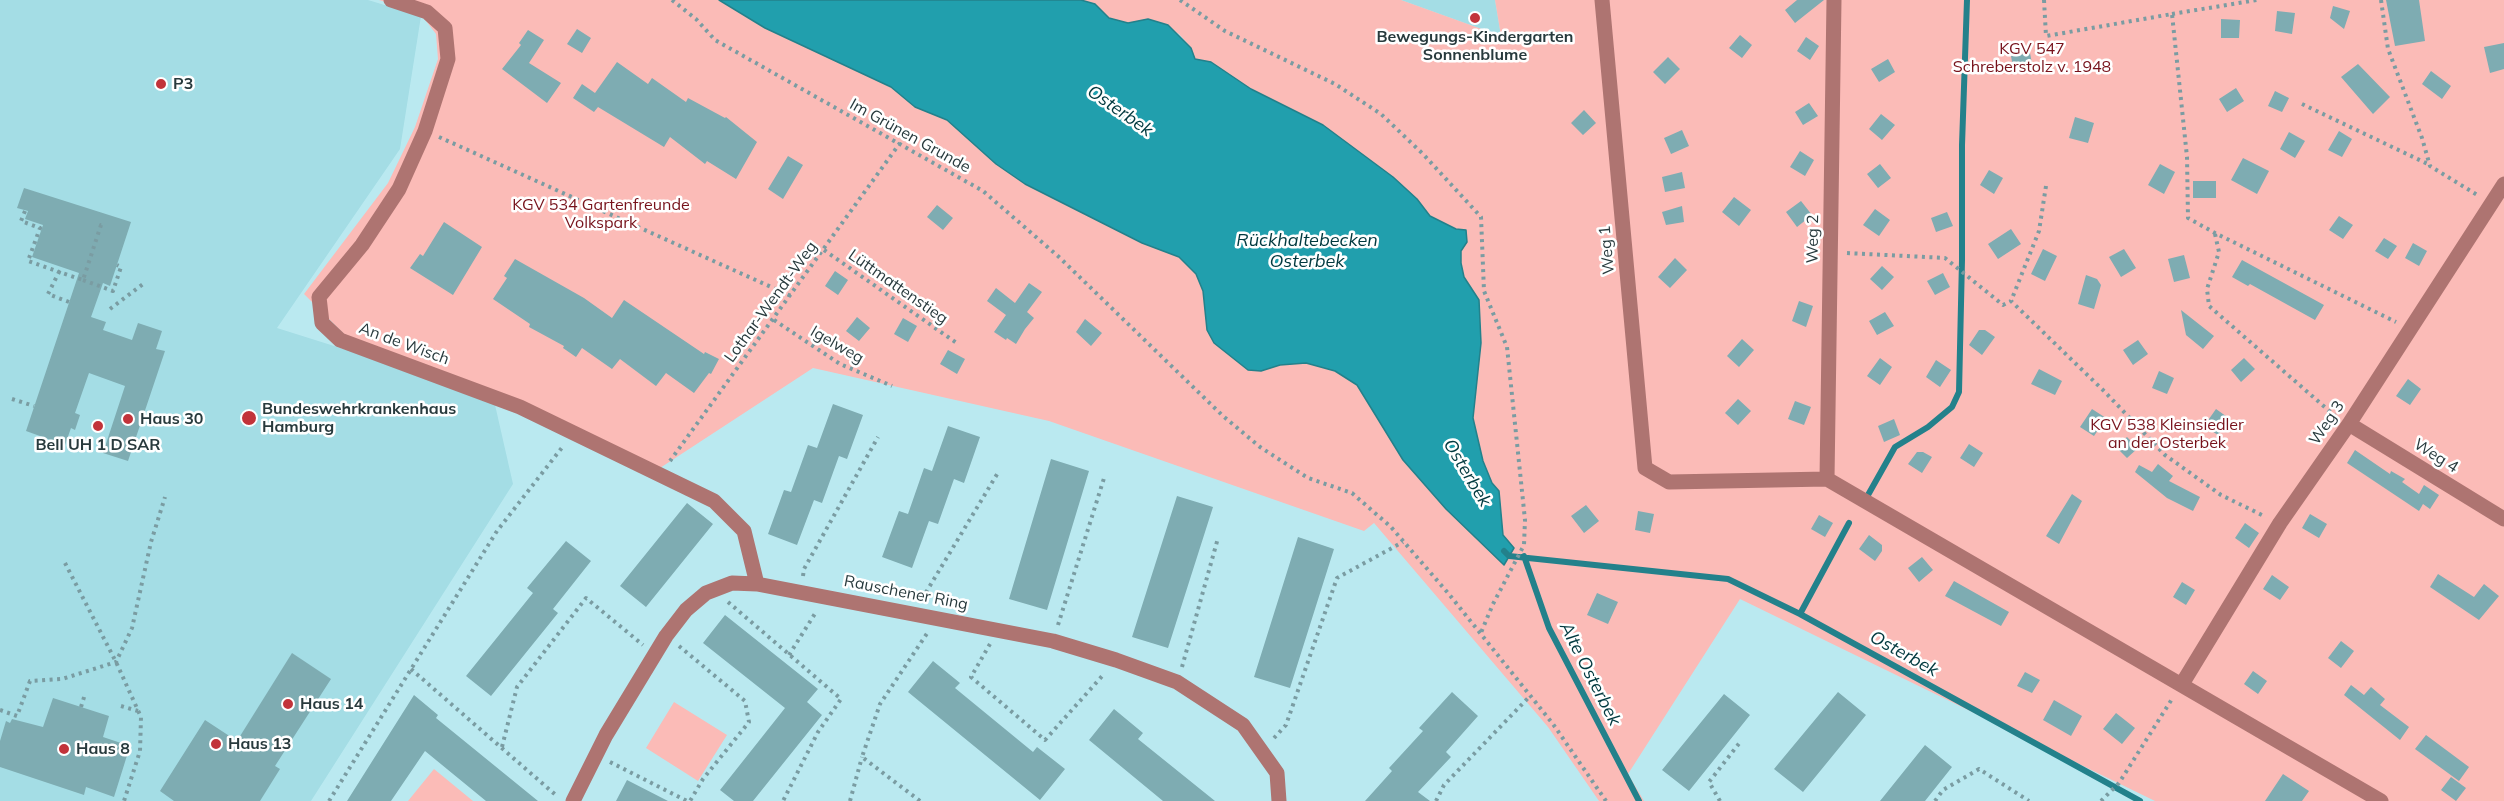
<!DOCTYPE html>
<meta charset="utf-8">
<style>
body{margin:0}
canvas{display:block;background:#bae9f0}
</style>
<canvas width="2504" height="801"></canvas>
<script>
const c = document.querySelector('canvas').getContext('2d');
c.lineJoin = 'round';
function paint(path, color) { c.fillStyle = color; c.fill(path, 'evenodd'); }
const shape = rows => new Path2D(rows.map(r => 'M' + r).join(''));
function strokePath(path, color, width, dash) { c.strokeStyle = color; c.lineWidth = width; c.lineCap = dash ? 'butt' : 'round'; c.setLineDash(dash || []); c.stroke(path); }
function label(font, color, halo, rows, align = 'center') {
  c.font = font + ' Mulish,sans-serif'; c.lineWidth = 5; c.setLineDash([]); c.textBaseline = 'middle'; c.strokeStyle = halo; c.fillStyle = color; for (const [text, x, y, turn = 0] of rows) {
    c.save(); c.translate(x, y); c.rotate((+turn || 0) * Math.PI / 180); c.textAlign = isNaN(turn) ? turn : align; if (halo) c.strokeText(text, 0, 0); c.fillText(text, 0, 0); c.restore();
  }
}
paint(shape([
 [0,0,368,0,421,16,400,149,277,328,493,396,513,484,311,801,0,801],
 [1401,0,1495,0,1501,36]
]), '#a4dde5');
paint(shape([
 [379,0,719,0,765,28,891,87,915,107,947,120,996,164,1025,184,1142,243,1179,257,1196,274,1203,291,1207,330,1261,371,1280,365,1306,363,1335,371,1357,385,1368,401,1514,548,1503,535,1499,491,1492,483,1483,461,1473,418,1481,343,1479,300,1464,277,1461,263,1461,251,1467,242,1466,230,1456,229,1430,216,1417,199,1393,177,1323,125,1251,89,1211,62,1195,59,1191,48,1179,34,1148,19,1128,23,1109,18,1095,4,1081,0,1401,0,1501,36,1495,0,2504,0,2504,801,2155,801,1740,599,1628,774,1644,801,1599,801,1548,727,1374,523,1364,531,1049,421,813,368,660,468,346,336,304,294,388,183,415,127,438,59,436,34,420,13],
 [674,702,727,735,698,781,646,748],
 [434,769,473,801,408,801]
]), '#fbbbb7');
const water = shape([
 [719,0,1081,0,1095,4,1109,18,1128,23,1148,19,1168,25,1191,48,1195,59,1211,62,1251,89,1323,125,1393,177,1417,199,1430,216,1456,229,1466,230,1467,242,1461,251,1461,263,1464,277,1479,300,1481,343,1473,418,1483,461,1492,483,1499,491,1503,535,1514,548,1504,565,1446,509,1403,460,1357,385,1335,371,1306,363,1280,365,1261,371,1248,370,1214,343,1207,330,1203,291,1196,274,1179,257,1142,243,1025,184,996,164,947,120,915,107,891,87,765,28,719,0]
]);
paint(water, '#219fad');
strokePath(water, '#23818b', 1.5);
strokePath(shape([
 [1868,495,1895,447,1928,427,1952,407,1959,392,1962,260,1962,145,1967,0],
 [1504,551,1509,556,1728,579,1800,614,2140,801],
 [1524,556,1549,628,1639,801],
 [1800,614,1849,523]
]), '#23818b', 6);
paint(shape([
 [1797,0,1824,0,1795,23,1785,10],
 [2386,0,2419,0,2425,41,2395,46],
 [2333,6,2350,11,2344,29,2330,18],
 [2277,11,2295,13,2292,34,2275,31],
 [2221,19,2240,20,2239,38,2221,38],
 [577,29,591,38,582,53,567,44],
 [528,30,544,40,529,63,561,83,547,103,502,69,521,45,519,43],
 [1740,35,1752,45,1742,58,1729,48],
 [1806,37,1819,46,1810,60,1797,51],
 [2504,43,2504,69,2490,73,2484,47],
 [2030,53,2033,69,2014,73,2011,56],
 [1668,57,1680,69,1665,84,1653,72],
 [1888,59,1895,72,1879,82,1871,69],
 [617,62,648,84,652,78,686,102,688,98,725,118,726,117,757,142,736,179,707,161,705,164,670,137,664,147,598,107,594,112,573,98,582,84,595,93],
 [2358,64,2390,97,2373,114,2341,77],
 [2431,71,2451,86,2442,99,2422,84],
 [2236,88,2244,101,2227,112,2219,99],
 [2275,91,2289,98,2282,112,2268,106],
 [1809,103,1818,116,1803,125,1795,112],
 [1584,110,1596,123,1583,135,1571,123],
 [1881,114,1895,125,1882,140,1869,129],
 [2075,117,2094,123,2088,143,2069,138],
 [1682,130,1689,146,1671,154,1664,138],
 [2339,131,2352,139,2342,157,2328,150],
 [2289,132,2305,141,2295,158,2280,149],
 [1800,151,1814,160,1805,176,1790,167],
 [788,156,803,165,783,199,768,189],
 [2243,158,2269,171,2257,194,2231,180],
 [1880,164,1891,178,1878,188,1867,174],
 [2160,164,2175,172,2164,194,2148,185],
 [1989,170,2003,178,1994,194,1980,185],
 [1682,172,1685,188,1665,192,1662,177],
 [2193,181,2216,181,2216,198,2193,198],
 [24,188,131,222,110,286,103,283,91,317,106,322,103,330,132,340,138,323,162,331,156,349,165,351,128,461,103,453,125,386,89,373,75,413,80,415,75,430,71,428,65,445,26,431,79,273,32,257,43,225,25,219,28,211,17,208],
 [1734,197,1751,210,1739,226,1722,212],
 [1801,201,1812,215,1797,227,1786,212],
 [937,205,953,218,943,230,927,217],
 [1682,206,1684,222,1666,225,1662,212],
 [1875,209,1890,220,1879,236,1863,225],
 [1947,212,1953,226,1936,232,1931,218],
 [2339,216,2353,225,2343,239,2329,230],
 [444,222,482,247,453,295,410,268,420,254,423,256],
 [2011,229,2021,244,1998,259,1988,244],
 [2384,238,2397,246,2388,259,2375,251],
 [2413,243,2427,251,2419,266,2405,258],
 [2043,249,2057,256,2045,281,2031,274],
 [2124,249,2136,268,2121,277,2109,257],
 [2184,255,2190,278,2174,282,2168,259],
 [1675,258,1687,270,1670,288,1658,277],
 [515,259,584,298,612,318,624,300,704,354,705,352,719,359,711,374,709,373,694,393,666,373,656,386,620,359,612,369,582,348,576,357,563,348,564,346,529,327,530,324,493,299,507,278,504,276],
 [2242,260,2324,305,2315,320,2250,284,2248,286,2232,277],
 [1882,266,1894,277,1882,290,1870,279],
 [835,271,848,280,838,295,825,286],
 [1943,273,1950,287,1935,295,1927,281],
 [2086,275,2097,279,2101,285,2094,309,2078,304],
 [1029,283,1042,292,1027,312,1034,318,1025,329,1017,325,1025,329,1016,344,1007,338,1006,340,994,332,1006,315,987,301,996,288,1015,303],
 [1799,301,1813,306,1806,327,1792,321],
 [2181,310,2214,336,2203,349,2186,335],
 [1885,312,1894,326,1877,335,1869,321],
 [857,317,870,328,859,341,846,331],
 [903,318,917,326,908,342,894,334],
 [1085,319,1102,333,1091,346,1076,332],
 [1979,330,1985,330,1995,337,1982,355,1969,345],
 [1742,339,1754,350,1739,367,1727,356],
 [2138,340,2148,354,2133,365,2123,350],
 [948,350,965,359,957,374,940,364],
 [1880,358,1892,367,1880,385,1867,376],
 [2244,358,2255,369,2241,382,2231,370],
 [1936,360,1951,370,1940,387,1926,377],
 [2039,369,2062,381,2055,395,2031,384],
 [2159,371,2174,378,2167,394,2152,388],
 [2408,379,2421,389,2410,405,2396,396],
 [1738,399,1751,411,1738,425,1725,413],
 [1795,401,1811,407,1804,425,1788,419],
 [833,404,863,415,847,459,839,456,822,503,814,500,797,545,768,534,784,490,791,492,808,445,817,448],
 [2092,409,2106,418,2094,436,2080,427],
 [2216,409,2230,419,2218,435,2204,426],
 [1894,419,1900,435,1884,442,1878,426],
 [948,426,980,437,964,483,954,479,938,524,929,521,912,568,882,557,899,511,908,514,924,468,932,471],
 [2127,437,2138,448,2127,458,2116,447],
 [1969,444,1983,453,1974,467,1960,458],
 [2355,450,2390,474,2391,471,2405,479,2402,482,2419,494,2424,485,2439,495,2430,509,2423,504,2419,511,2347,463],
 [1917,452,1923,452,1932,457,1922,473,1908,464],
 [1051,459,1089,471,1047,610,1009,599],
 [2158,464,2173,476,2169,481,2200,497,2193,511,2167,498,2135,472,2139,465,2152,472],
 [2072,494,2082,501,2059,544,2046,536],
 [1177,496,1213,507,1168,648,1132,637],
 [687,503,713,524,646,607,620,586],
 [1586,505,1599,521,1584,533,1571,516],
 [1638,511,1654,514,1650,533,1635,530],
 [2310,514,2327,524,2319,538,2302,528],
 [1819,515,1833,523,1825,537,1811,529],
 [2245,523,2259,533,2249,548,2235,538],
 [1869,535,1882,545,1882,551,1875,561,1859,549],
 [1298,537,1334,549,1290,688,1254,677],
 [566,541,591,561,553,609,558,613,491,696,466,676,533,593,527,588],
 [1922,557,1933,570,1919,582,1908,568],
 [2438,574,2474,597,2484,584,2499,596,2479,620,2430,587],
 [2272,575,2289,587,2280,600,2263,589],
 [1954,581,2009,612,2001,626,1945,596],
 [2182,582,2195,590,2186,605,2173,597],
 [1597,593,1618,602,1608,624,1587,615],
 [725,615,818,689,807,702,822,715,753,801,734,801,720,790,785,708,703,643],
 [2341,641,2354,651,2341,668,2328,658],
 [292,653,331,679,275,766,280,769,260,801,174,801,160,791,205,720,237,741],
 [933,661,960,683,955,688,1033,752,1037,747,1065,769,1040,800,908,692],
 [2253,671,2267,681,2258,694,2244,684],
 [2025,672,2040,680,2032,693,2017,686],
 [2351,685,2364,695,2371,687,2385,699,2380,705,2409,727,2400,740,2344,695],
 [1452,692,1478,716,1446,752,1451,757,1418,792,1430,801,1365,801,1392,771,1389,768,1423,731,1419,728],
 [1838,692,1866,715,1803,792,1774,769],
 [1724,694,1750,715,1689,791,1662,770],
 [414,695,438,715,436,718,538,801,486,801,425,751,391,801,347,801],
 [53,698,109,716,103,737,130,746,114,797,86,787,84,795,0,767,0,741,6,721,10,723,12,719,43,727],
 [2054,700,2082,716,2071,736,2043,720],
 [1114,709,1143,733,1138,739,1215,801,1163,801,1089,740],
 [2116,713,2135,728,2122,744,2103,729],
 [2426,735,2469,767,2459,781,2415,749],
 [1925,745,1952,767,1925,801,1880,801],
 [2283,774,2309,791,2302,801,2265,801],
 [2451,777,2466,788,2456,801,2441,790],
 [627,780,668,801,616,801]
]), '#7eacb2');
strokePath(shape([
 [672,0,696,19,715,40,983,191,1059,257,1223,416,1260,447,1308,478,1352,493,1391,527,1448,593,1553,724,1606,801],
 [1180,0,1225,31,1335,84,1381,114,1423,154,1481,217,1484,291,1507,347,1525,520,1524,545,1493,604,1480,635],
 [2044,0,2046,36,2172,14,2187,157,2188,218,2215,233,2396,322],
 [2381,0,2388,49,2422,138,2430,166,2479,196],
 [2172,14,2257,0],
 [2302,104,2430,165],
 [439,137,791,296],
 [2046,186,2039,231,2011,301,2105,392,2165,455,2221,495,2264,516],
 [25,211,21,221,40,228,28,261,59,272,61,267],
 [2215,234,2219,252,2207,289,2209,306,2335,416],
 [824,250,958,344],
 [1847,253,1945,258,2003,305,2011,301],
 [83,280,113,291,121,267,117,265],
 [69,302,48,294,59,272,83,280,101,225,104,225],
 [110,309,143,284],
 [774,320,840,364,892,386],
 [12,399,34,406],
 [670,461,900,143],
 [65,563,116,662,141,717,140,751,124,801],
 [803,576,804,569,878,437],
 [922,599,999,471],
 [728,602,841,699,818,732,783,801],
 [1058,625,1105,475],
 [990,644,971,677,1045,740,1104,674],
 [679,646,745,701,749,722,703,779,690,801],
 [789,655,816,612],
 [1182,667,1218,538],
 [411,669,558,797],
 [121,706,138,711],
 [81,707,85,694],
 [0,710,17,716,30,681,62,679,116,662,132,628,151,542,165,497],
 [1274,738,1286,725,1337,578,1403,542],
 [502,747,517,687,586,598,643,645],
 [610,762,687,801],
 [329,801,497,531,564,445],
 [850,801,862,757],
 [920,801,862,757,880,704,928,632],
 [1436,801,1444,785,1530,696],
 [1720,801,1709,782,1741,741],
 [1935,801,1943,790,1979,769,2029,801],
 [2101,801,2119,783,2172,699]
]), '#7a9ca2', 4, [3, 4.5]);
strokePath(shape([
 [391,0,427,12,445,28,448,59,425,131,399,189,362,245,319,297,322,323,340,340,520,407,714,501,744,531,757,584],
 [1602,0,1645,468,1669,482,1827,479,2381,801],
 [2349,424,2504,519],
 [1827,479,1834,0],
 [2182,684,2280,523,2349,424,2504,184],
 [573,801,606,735,666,636,686,610,706,593,732,583,757,584,1053,641,1116,660,1177,682,1243,725,1277,773,1279,801]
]), '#ae7471', 15);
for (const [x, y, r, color] of [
 [1475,18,6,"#c2333a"],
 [161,84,6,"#c2333a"],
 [249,418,8,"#c2333a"],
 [128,419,6,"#c2333a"],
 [98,426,6,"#c2333a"],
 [288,704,6,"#c2333a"],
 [216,744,6,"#c2333a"],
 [64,749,6,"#c2333a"]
]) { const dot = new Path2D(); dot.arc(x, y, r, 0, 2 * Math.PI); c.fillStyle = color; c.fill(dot); strokePath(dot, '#fff', 2); }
label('bold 16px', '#283a3d', '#fff', [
 ["Bewegungs-Kindergarten",1475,37,"center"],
 ["Sonnenblume",1475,55,"center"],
 ["P3",173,84],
 ["Bundeswehrkrankenhaus",262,409],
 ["Hamburg",262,427],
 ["Haus 30",140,419],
 ["Bell UH 1 D SAR",98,445,"center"],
 ["Haus 14",300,704],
 ["Haus 13",228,744],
 ["Haus 8",76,749]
], 'left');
label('16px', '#77121b', '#fff', [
 ["KGV 547",2032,49],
 ["Schreberstolz v. 1948",2032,67],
 ["KGV 534 Gartenfreunde",601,205],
 ["Volkspark",601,223],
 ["KGV 538 Kleinsiedler",2167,425],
 ["an der Osterbek",2167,443]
]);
label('16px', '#283a3d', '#fff', [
 ["Im Grünen Grunde",910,136,29],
 ["Weg 2",1813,239,-89],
 ["Weg 1",1607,250,-95],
 ["Lüttmattenstieg",898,287,35],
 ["Lothar-Wendt-Weg",771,302,-54],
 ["An de Wisch",404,344,20],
 ["Igelweg",837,345,30],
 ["Weg 3",2327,423,-56],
 ["Weg 4",2436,456,32],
 ["Rauschener Ring",906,593,11]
]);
label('italic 18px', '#01393f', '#fff', [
 ["Osterbek",1120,111,35],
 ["Rückhaltebecken",1307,241],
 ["Osterbek",1307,262],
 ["Osterbek",1467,473,59],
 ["Osterbek",1904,654,29],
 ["Alte Osterbek",1590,674,63]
]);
</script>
